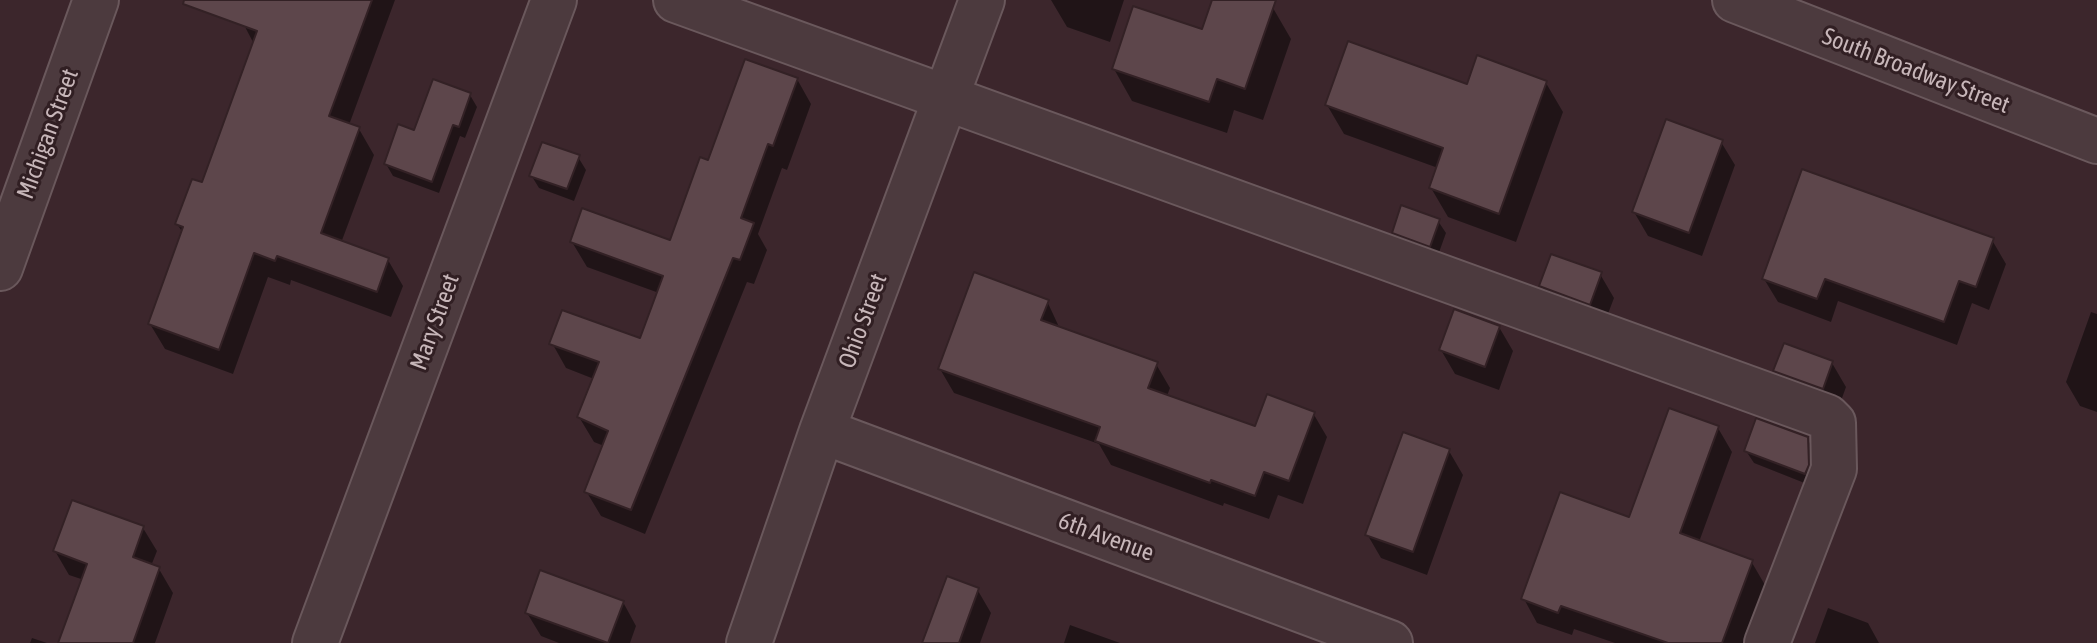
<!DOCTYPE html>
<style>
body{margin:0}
canvas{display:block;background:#3c262c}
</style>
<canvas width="2097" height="643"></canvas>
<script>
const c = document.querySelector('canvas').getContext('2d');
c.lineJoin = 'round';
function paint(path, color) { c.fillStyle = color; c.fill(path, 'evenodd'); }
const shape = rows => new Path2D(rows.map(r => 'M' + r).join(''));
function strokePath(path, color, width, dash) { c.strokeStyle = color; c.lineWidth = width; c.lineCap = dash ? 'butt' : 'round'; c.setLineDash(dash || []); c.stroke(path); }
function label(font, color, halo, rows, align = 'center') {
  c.font = font + ' "Asap Condensed",sans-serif'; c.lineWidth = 6; c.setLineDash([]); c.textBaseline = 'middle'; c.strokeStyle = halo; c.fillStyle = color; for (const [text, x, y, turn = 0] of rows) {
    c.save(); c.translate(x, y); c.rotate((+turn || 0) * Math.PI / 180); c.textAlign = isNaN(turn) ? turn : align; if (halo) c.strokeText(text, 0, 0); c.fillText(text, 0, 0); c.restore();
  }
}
paint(shape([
 [253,0,395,0,349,125,359,129,374,155,341,243,388,260,403,286,391,317,291,280,290,285,268,277,233,374,165,349,150,324,183,233,177,224,203,185,254,44,244,25],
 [1051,0,1124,0,1110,42,1067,27],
 [1214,0,1250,0,1273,8,1291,39,1263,120,1234,110,1227,133,1132,101,1114,69,1203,32],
 [797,79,811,104,787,170,782,168,758,234,767,250,754,284,747,282,645,534,601,516,586,491,604,446,594,442,579,417,594,379,566,368,552,343,641,341,659,293,587,267,572,242,671,243,710,163],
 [1546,83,1563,112,1516,242,1448,217,1431,188,1438,168,1344,134,1327,105],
 [470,95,477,107,465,138,460,136,439,193,393,176,386,164,415,133],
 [1721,142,1735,165,1702,256,1648,236,1634,212],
 [578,157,586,170,574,201,539,188,531,175],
 [1438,221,1446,233,1437,258,1401,245,1394,232],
 [1992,240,2006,264,1989,310,1972,303,1957,345,1838,301,1831,322,1778,302,1764,279],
 [1600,274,1614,298,1603,327,1555,310,1542,286],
 [1047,301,1060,329,1156,364,1170,388,1167,396,1256,429,1313,413,1327,437,1303,504,1278,495,1269,519,1224,503,1223,506,1111,465,1099,444,954,393,940,369],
 [2091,312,2097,314,2097,412,2080,406,2066,382],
 [1499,327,1513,351,1499,390,1455,374,1441,350],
 [1832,363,1846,387,1837,412,1789,395,1776,371],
 [1718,428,1732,452,1699,542,1751,561,1765,585,1744,643,1615,643,1574,629,1572,635,1537,623,1524,599,1630,520],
 [1807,438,1814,451,1812,486,1754,463,1746,451],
 [1449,451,1463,475,1427,575,1381,558,1367,534],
 [143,528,157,551,151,566,159,569,173,593,155,643,61,643,84,580,69,575,55,551],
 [977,589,991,613,980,643,924,643],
 [623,602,636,626,630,643,559,643,541,636,527,613],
 [1828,608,1868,623,1879,643,1815,643],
 [1070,625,1120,643,1064,643],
 [32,638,47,643,30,643]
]), '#0007');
const building = shape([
 [184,0,372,0,329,116,360,127,321,233,389,258,377,292,277,256,275,261,254,253,219,350,148,324,183,227,175,224,192,179,202,182,257,31,183,4,184,0],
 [1212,0,1276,0,1245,89,1217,79,1209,102,1112,69,1133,6,1202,29,1212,0],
 [1348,41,1467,84,1477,55,1547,81,1499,214,1429,188,1443,148,1325,105,1348,41],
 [745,59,798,78,773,146,768,144,741,218,754,223,740,260,733,258,631,510,584,492,608,431,577,417,599,362,549,344,562,310,640,338,663,276,570,242,582,208,670,240,700,157,708,160,745,59],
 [433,79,471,93,459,127,453,125,432,182,384,164,398,124,414,130,433,79],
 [1666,119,1723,140,1689,233,1632,212,1666,119],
 [542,142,580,155,567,189,529,176,542,142],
 [1802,169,1994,238,1976,287,1959,281,1944,322,1825,279,1817,299,1762,279,1802,169],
 [1401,205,1440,219,1430,247,1392,233,1401,205],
 [1551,254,1602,272,1590,305,1539,286,1551,254],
 [974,272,1049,300,1041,320,1158,362,1148,388,1255,426,1267,394,1315,412,1289,481,1264,472,1255,496,1211,480,1210,483,1095,441,1100,427,938,369,974,272],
 [1454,309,1500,326,1485,367,1439,350,1454,309],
 [1784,343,1833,361,1823,389,1773,371,1784,343],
 [1669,408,1719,426,1680,533,1753,560,1722,643,1668,643,1561,606,1558,613,1521,599,1560,492,1629,517,1669,408],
 [1756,418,1808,437,1809,465,1805,474,1744,451,1756,418],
 [1403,432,1450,449,1413,552,1365,535,1403,432],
 [72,500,144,526,133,557,160,567,133,643,58,643,87,564,53,551,72,500],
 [540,570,624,601,608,643,525,613,540,570],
 [947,576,979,588,959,643,922,643,947,576]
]);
paint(building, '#5d464b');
strokePath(building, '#332125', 2);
const minor = shape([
 [676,0,1827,417,1833,423,1834,469,1767,643],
 [1735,0,2097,141],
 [0,268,96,0],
 [822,431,1390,643],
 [315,643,554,0],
 [749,643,822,431,982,0]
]);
strokePath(minor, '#6a585c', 48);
strokePath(minor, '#4c3a3e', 44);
label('24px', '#c7b6b9', '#311f23', [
 ["South Broadway Street",1916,71,21],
 ["Michigan Street",48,134,-70],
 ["Ohio Street",863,321,-70],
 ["Mary Street",435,322,-70],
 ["6th Avenue",1106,537,20]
]);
</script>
